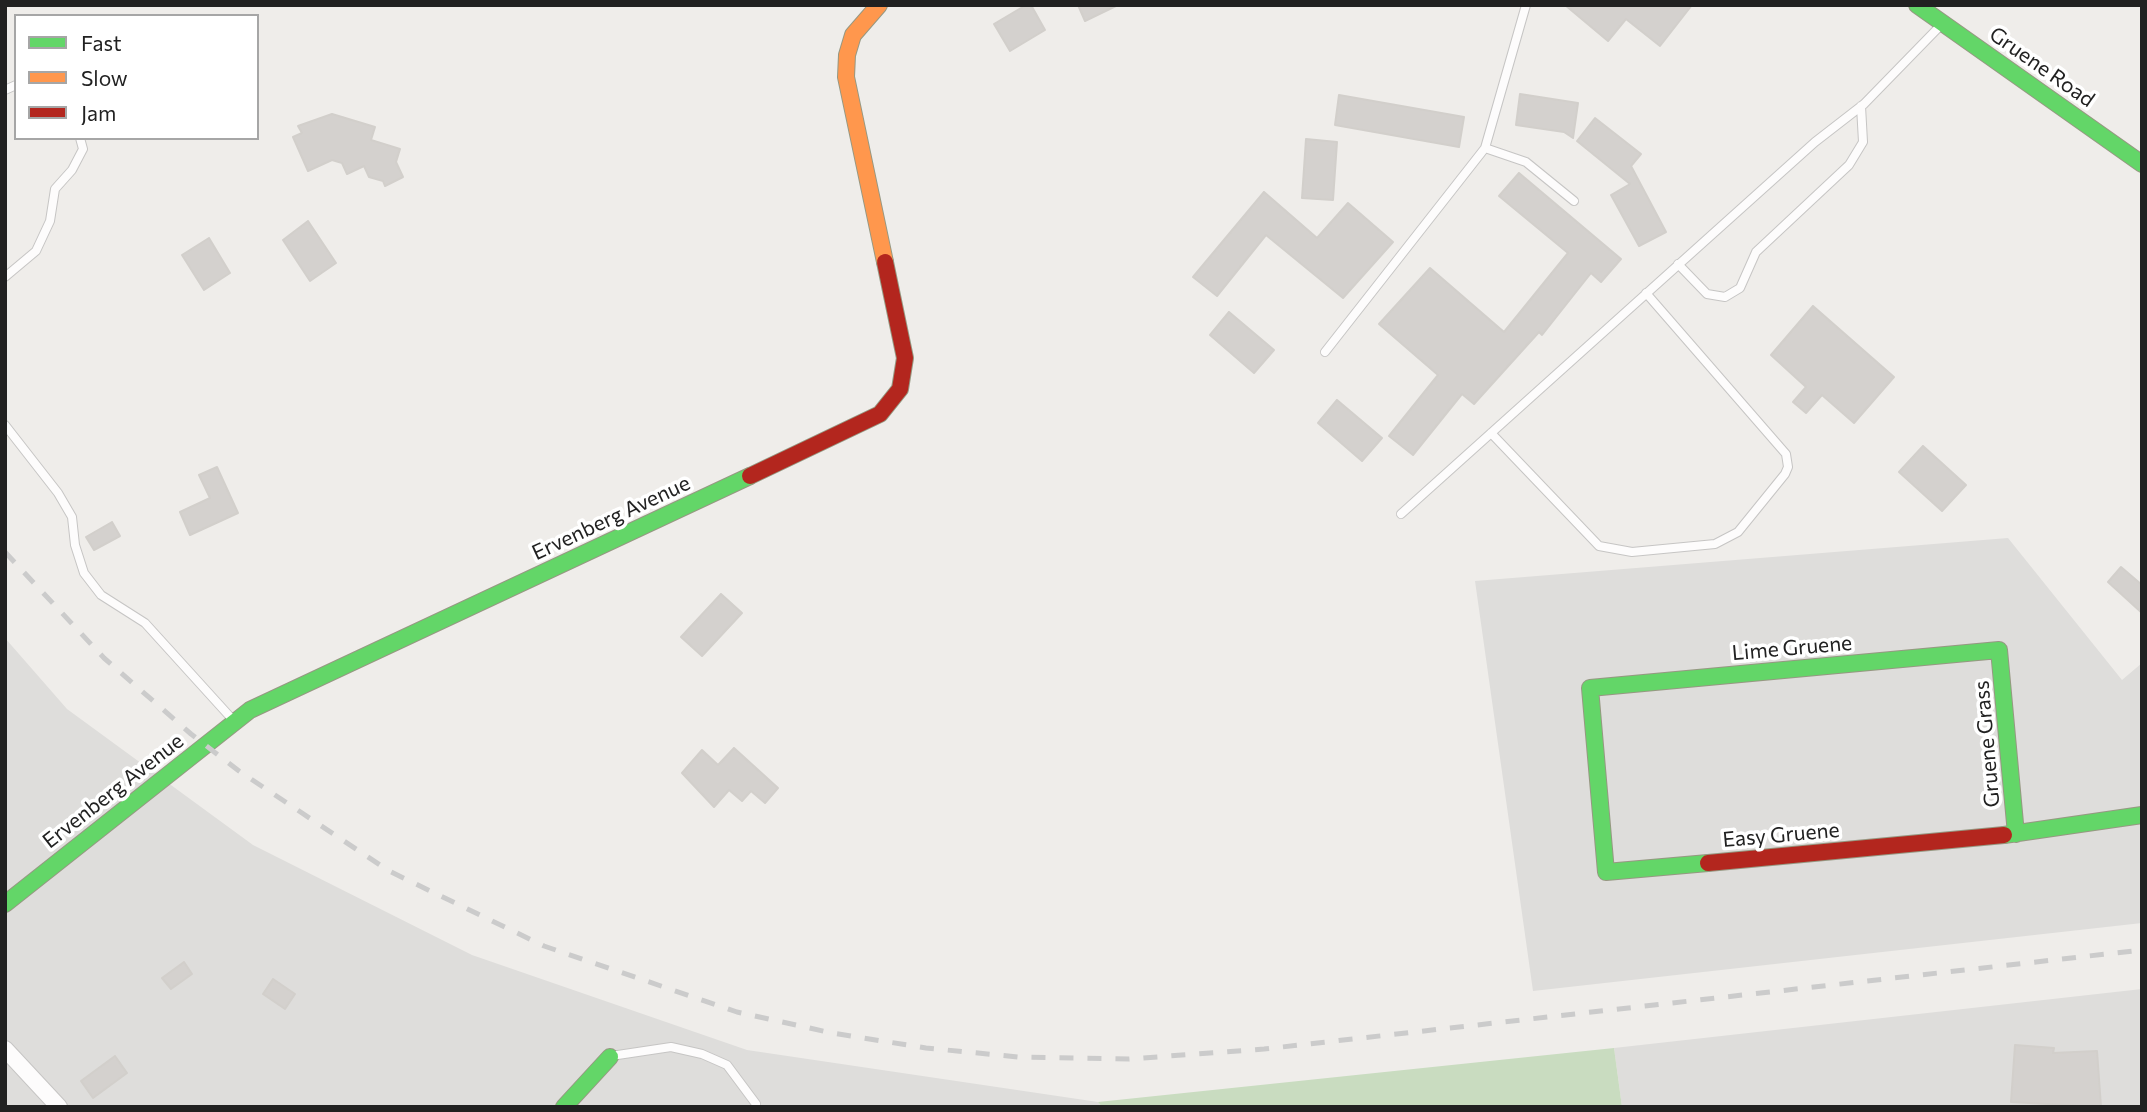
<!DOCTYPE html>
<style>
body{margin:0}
#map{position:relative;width:2147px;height:1112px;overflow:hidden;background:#efedea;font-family:Commissioner,sans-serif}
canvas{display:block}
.frame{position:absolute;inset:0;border:7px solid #212121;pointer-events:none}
.legend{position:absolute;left:14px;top:14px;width:245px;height:126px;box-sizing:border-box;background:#fff;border:2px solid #a6a6a6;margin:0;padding:9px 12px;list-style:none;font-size:21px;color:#212121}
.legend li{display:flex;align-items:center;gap:14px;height:35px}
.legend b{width:35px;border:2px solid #a6a6a6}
</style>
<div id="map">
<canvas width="2147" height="1112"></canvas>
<div class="frame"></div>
<ul class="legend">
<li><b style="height:9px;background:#63d668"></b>Fast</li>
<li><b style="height:9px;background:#ff974d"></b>Slow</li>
<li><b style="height:9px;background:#b3261e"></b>Jam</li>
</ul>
</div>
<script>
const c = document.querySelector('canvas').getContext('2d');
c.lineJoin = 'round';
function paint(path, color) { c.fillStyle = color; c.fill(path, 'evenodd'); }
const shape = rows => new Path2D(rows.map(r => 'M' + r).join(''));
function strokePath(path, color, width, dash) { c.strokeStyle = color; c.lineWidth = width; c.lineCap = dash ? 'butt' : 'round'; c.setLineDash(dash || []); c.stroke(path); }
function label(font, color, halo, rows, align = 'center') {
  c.font = font + ' Commissioner,sans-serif'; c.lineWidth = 7; c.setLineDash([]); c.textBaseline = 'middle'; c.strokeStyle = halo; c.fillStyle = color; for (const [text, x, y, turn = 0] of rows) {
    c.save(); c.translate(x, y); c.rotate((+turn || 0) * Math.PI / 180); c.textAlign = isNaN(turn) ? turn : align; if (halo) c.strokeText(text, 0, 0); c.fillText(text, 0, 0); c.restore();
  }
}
paint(shape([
 [2008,538,2122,680,2142,663,2142,923,1533,991,1475,581],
 [5,638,67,709,253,845,472,955,747,1050,1098,1102,1102,1107,5,1107],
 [2142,989,2142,1107,1622,1107,1614,1048]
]), '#dedddb');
paint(shape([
 [1614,1048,1622,1107,1102,1107,1098,1102]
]), '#c9dcc0');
const building = shape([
 [1026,5,1031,5,1045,30,1010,51,994,24,1026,5],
 [1078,5,1118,5,1085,21,1078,5],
 [1565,5,1692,5,1660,46,1626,19,1608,41,1565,5],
 [1520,94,1578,103,1573,138,1564,132,1516,125,1520,94],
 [1339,95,1464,117,1459,147,1335,125,1339,95],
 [332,114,375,127,371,140,400,149,396,162,403,177,385,186,383,181,369,177,364,166,347,174,342,163,332,160,308,171,293,137,302,133,298,126,332,114],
 [1595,118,1641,154,1631,166,1666,232,1639,246,1611,195,1630,184,1577,141,1595,118],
 [1306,139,1337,142,1333,200,1302,198,1306,139],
 [1519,173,1621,259,1601,282,1591,273,1542,335,1539,332,1474,404,1462,394,1413,455,1389,436,1438,375,1379,324,1430,268,1504,332,1568,253,1499,196,1519,173],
 [1264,192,1317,238,1348,203,1393,242,1343,298,1266,235,1217,296,1193,277,1264,192],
 [308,221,336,263,310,281,283,240,308,221],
 [209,238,230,273,204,290,182,255,209,238],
 [1813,306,1894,377,1854,423,1822,395,1806,413,1793,402,1806,387,1771,355,1813,306],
 [1229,312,1274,350,1254,373,1210,335,1229,312],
 [1337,400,1382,438,1362,461,1318,423,1337,400],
 [1923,446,1966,485,1942,511,1899,472,1923,446],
 [217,467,238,513,190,535,180,512,210,498,199,475,217,467],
 [112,522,120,536,94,550,86,537,112,522],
 [2121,567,2142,585,2142,613,2108,582,2121,567],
 [721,594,742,613,702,656,681,637,721,594],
 [734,748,778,788,765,803,751,791,742,801,729,790,714,807,682,773,702,750,718,765,734,748],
 [184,962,192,974,171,989,162,978,184,962],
 [273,979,295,994,285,1009,263,994,273,979],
 [2015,1045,2054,1048,2053,1053,2097,1051,2101,1107,2011,1102,2015,1045],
 [115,1056,127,1073,93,1098,81,1081,115,1056]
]);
paint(building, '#d4d1ce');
strokePath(building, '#d2cfcb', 2);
const lane = shape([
 [5,90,16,85],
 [1485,148,1526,162,1574,201],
 [1678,264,1707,294,1725,297,1740,288,1756,252,1849,165,1863,142,1861,106],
 [5,277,36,251,50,221,55,189,72,170,83,149,80,138],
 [1325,352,1485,148,1526,5],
 [5,425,58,493,72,517,75,545,84,573,101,595,145,623,233,720],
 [1491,433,1599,546,1632,552,1715,544,1738,532,1785,474,1788,467,1786,454,1646,293],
 [1401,514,1815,142,1864,104,1941,25],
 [611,1056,671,1047,702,1054,727,1065,756,1104]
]);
const street = shape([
 [5,1049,59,1107]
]);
const fast = shape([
 [1917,5,2142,164],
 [2004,835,2142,815],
 [1708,863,1606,872,1590,688,1999,650,2016,834],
 [5,904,250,710,750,476],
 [564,1107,610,1057]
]);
const slow = shape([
 [879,5,853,35,847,55,846,77,885,262]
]);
const jam = shape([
 [750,476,880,414,900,389,905,358,885,262],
 [1708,863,2004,835]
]);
strokePath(lane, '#c6c5c4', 10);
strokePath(street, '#c6c5c4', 18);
strokePath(fast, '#969882', 18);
strokePath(slow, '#969882', 18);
strokePath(jam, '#969882', 18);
strokePath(lane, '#fdfcfc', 8);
strokePath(street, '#fdfcfc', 16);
strokePath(fast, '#63d668', 16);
strokePath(slow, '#ff974d', 16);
strokePath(jam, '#b3261e', 16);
strokePath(shape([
 [5,552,104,658,191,734,239,771,389,871,544,946,737,1012,832,1033,926,1048,1018,1057,1129,1059,1264,1049,2142,950]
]), '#cbcbcb', 5, [14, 14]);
label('21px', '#212121', '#fff', [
 ["Gruene Road",2042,67,35],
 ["Ervenberg Avenue",611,518,-25],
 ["Lime Gruene",1792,648,-5],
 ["Gruene Grass",1987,744,-95],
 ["Ervenberg Avenue",113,791,-38],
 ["Easy Gruene",1781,835,-5]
]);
</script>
